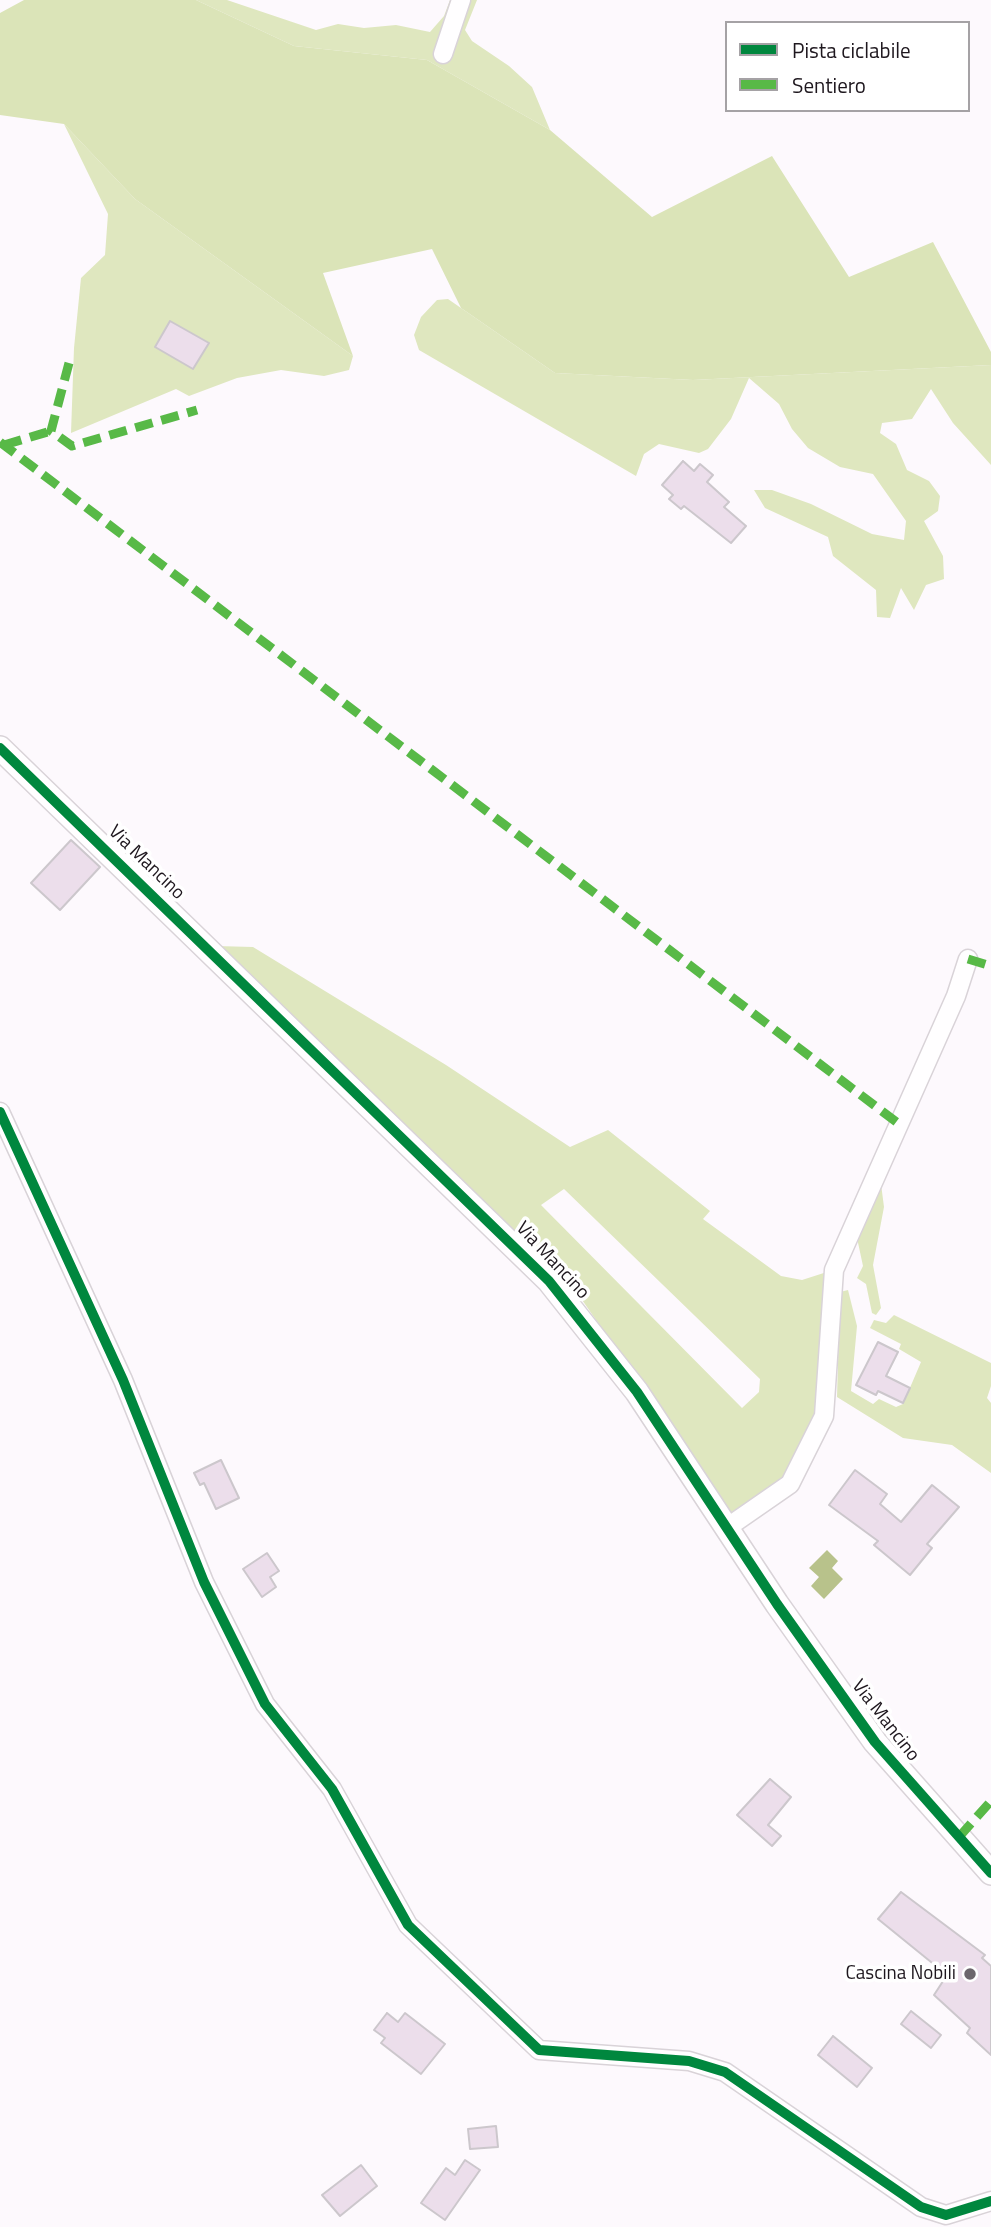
<!DOCTYPE html>
<style>
body{margin:0}
#map{position:relative;width:991px;height:2227px;overflow:hidden;background:#fdf9fd;font-family:"Titillium Web",sans-serif}
canvas{display:block}
.legend{position:absolute;left:725px;top:21px;width:245px;height:91px;box-sizing:border-box;background:#fff;border:2px solid #a5a2a5;margin:0;padding:9px 12px;list-style:none;font-size:21px;color:#1e171e}
.legend li{display:flex;align-items:center;gap:14px;height:35px}
.legend b{width:35px;border:2px solid #a5a2a5}
</style>
<div id="map">
<canvas width="991" height="2227"></canvas>
<ul class="legend">
<li><b style="height:9px;background:#00873e"></b>Pista ciclabile</li>
<li><b style="height:9px;background:#58b947"></b>Sentiero</li>
</ul>
</div>
<script>
const c = document.querySelector('canvas').getContext('2d');
c.lineJoin = 'round';
function paint(path, color) { c.fillStyle = color; c.fill(path, 'evenodd'); }
const shape = rows => new Path2D(rows.map(r => 'M' + r).join(''));
function strokePath(path, color, width, dash) { c.strokeStyle = color; c.lineWidth = width; c.lineCap = dash ? 'butt' : 'round'; c.setLineDash(dash || []); c.stroke(path); }
function label(font, color, halo, rows, align = 'center') {
  c.font = font + ' "Titillium Web",sans-serif'; c.lineWidth = 7; c.setLineDash([]); c.textBaseline = 'middle'; c.strokeStyle = halo; c.fillStyle = color; for (const [text, x, y, turn = 0] of rows) {
    c.save(); c.translate(x, y); c.rotate((+turn || 0) * Math.PI / 180); c.textAlign = isNaN(turn) ? turn : align; if (halo) c.strokeText(text, 0, 0); c.fillText(text, 0, 0); c.restore();
  }
}
paint(shape([
 [196,0,227,0,316,30,338,24,364,28,396,25,430,32,444,16,450,0,477,0,465,30,472,41,509,66,532,87,550,130,427,60,294,46],
 [64,124,135,199,353,356,349,370,324,376,281,370,237,378,189,396,176,389,71,433,74,348,81,278,105,255,108,214],
 [448,299,555,373,693,380,991,365,991,465,953,423,931,389,912,419,882,423,880,433,896,444,907,470,929,481,940,496,938,511,924,521,943,556,944,579,926,585,914,610,901,588,890,618,877,617,876,590,833,556,828,537,765,508,754,490,772,490,811,504,872,534,904,540,906,521,873,474,840,467,808,448,792,429,779,404,749,378,731,419,708,449,699,453,659,444,644,454,636,476,419,350,414,335,421,317,437,300],
 [216,946,253,947,446,1065,570,1147,608,1130,710,1211,703,1219,781,1276,802,1280,830,1271,820,1416,790,1475,734,1520,578,1294],
 [564,1189,760,1379,759,1392,742,1408,541,1205],
 [881,1184,884,1207,873,1265,881,1308,876,1315,872,1313,866,1284,857,1278,863,1266,857,1238],
 [848,1290,857,1326,851,1391,873,1404,879,1399,896,1407,903,1404,921,1362,899,1349,901,1344,870,1328,874,1320,886,1323,894,1315,991,1363,991,1386,987,1398,991,1403,991,1473,952,1445,903,1438,837,1397,840,1292]
]), '#dfe7bf');
paint(shape([
 [24,0,196,0,294,46,427,60,550,130,652,217,772,156,849,277,933,242,991,352,991,365,693,380,555,373,461,308,432,249,323,273,353,356,135,199,64,124,0,115,0,13]
]), '#dbe4b8');
paint(shape([
 [827,1550,838,1561,832,1568,843,1579,824,1599,811,1586,819,1577,809,1568]
]), '#b8c28b');
const building = shape([
 [170,321,209,343,193,369,155,347,170,321],
 [683,461,694,471,700,464,713,475,707,482,729,502,724,507,746,526,731,543,684,506,681,509,669,499,673,495,662,485,683,461],
 [71,840,100,867,60,910,31,883,71,840],
 [878,1342,898,1352,886,1376,910,1388,903,1403,878,1391,876,1395,856,1385,878,1342],
 [221,1460,239,1498,216,1509,204,1483,200,1485,194,1473,221,1460],
 [855,1470,887,1494,880,1504,901,1522,932,1485,959,1507,927,1544,932,1548,910,1575,874,1545,878,1541,829,1505,855,1470],
 [267,1553,279,1571,270,1577,276,1587,262,1597,243,1569,267,1553],
 [770,1779,791,1797,768,1825,781,1836,772,1846,737,1815,770,1779],
 [901,1892,985,1955,982,1958,991,1966,991,2055,967,2033,970,2028,934,1995,947,1975,878,1919,901,1892],
 [911,2011,941,2035,931,2048,901,2024,911,2011],
 [387,2013,398,2022,405,2013,445,2044,421,2074,381,2043,385,2038,374,2030,387,2013],
 [833,2036,872,2068,857,2087,818,2055,833,2036],
 [496,2126,498,2147,470,2149,468,2129,496,2126],
 [465,2160,480,2170,445,2220,421,2203,446,2168,455,2175,465,2160],
 [361,2165,377,2186,340,2216,322,2195,361,2165]
]);
paint(building, '#ecdeeb');
strokePath(building, '#ccc7cc', 2);
const minor = shape([
 [443,54,461,0],
 [0,1112,123,1380,204,1582,265,1704,332,1789,408,1925,539,2050,689,2061,725,2072,921,2207,946,2215,991,2201],
 [728,1527,790,1484,824,1416,834,1270,956,996,968,959]
]);
const tertiary = shape([
 [0,748,549,1281,637,1392,777,1604,875,1742,991,1873]
]);
strokePath(minor, '#d9d3d8', 21);
strokePath(tertiary, '#d9d3d8', 26);
strokePath(minor, '#fffeff', 18);
strokePath(tertiary, '#fffeff', 23);
strokePath(shape([
 [69,363,51,431,72,446,197,410],
 [0,442,899,1124],
 [4,445,51,431],
 [968,959,991,966],
 [959,1837,991,1801]
]), '#58b947', 9, [18, 9]);
strokePath(shape([
 [0,748,549,1281,637,1392,777,1604,875,1742,991,1873],
 [0,1112,123,1380,204,1582,265,1704,332,1789,408,1925,539,2050,689,2061,725,2072,921,2207,946,2215,991,2201]
]), '#00873e', 10);
for (const [x, y, r, color] of [
 [970,1974,7,"#6c666c"]
]) { const dot = new Path2D(); dot.arc(x, y, r, 0, 2 * Math.PI); c.fillStyle = color; c.fill(dot); strokePath(dot, '#fff', 2.5); }
label('19px', '#1e171e', '#fff', [
 ["Via Mancino",146,863,44],
 ["Via Mancino",552,1261,47],
 ["Via Mancino",885,1721,52]
]);
label('19px', '#1e171e', '#fff', [
 ["Cascina Nobili",956,1974]
], 'right');
</script>
